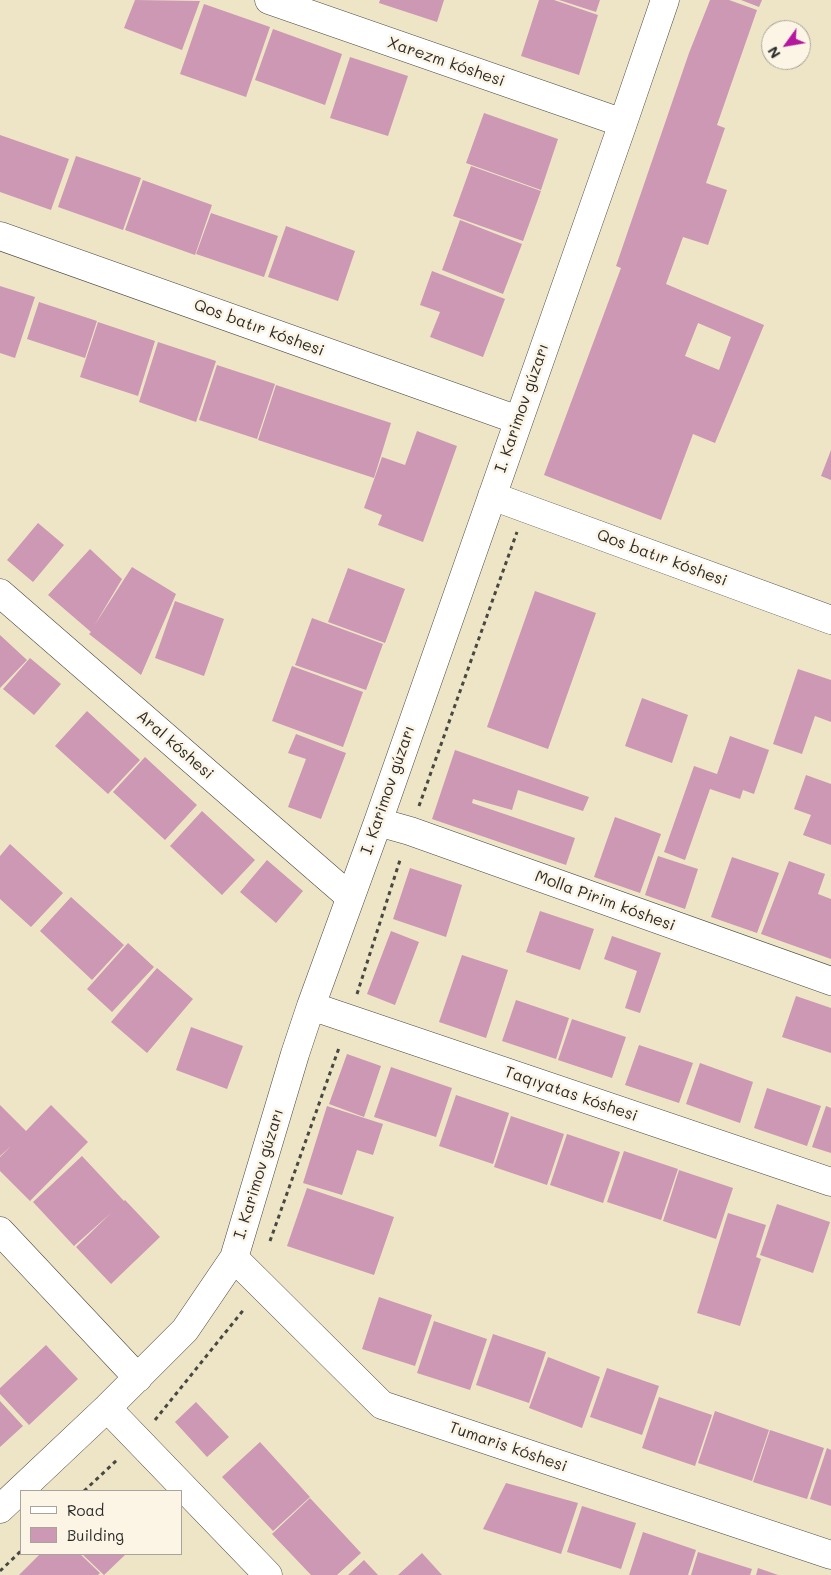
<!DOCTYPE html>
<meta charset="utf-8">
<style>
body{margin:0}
#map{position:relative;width:831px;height:1575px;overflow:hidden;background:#eee5c6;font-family:Mali,sans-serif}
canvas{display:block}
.legend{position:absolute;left:20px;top:1490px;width:162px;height:65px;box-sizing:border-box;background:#fcf5e5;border:1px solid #a8a49b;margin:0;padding:6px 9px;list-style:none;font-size:15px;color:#2b2b2b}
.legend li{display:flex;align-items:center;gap:10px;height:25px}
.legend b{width:25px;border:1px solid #a8a49b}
.north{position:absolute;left:761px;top:20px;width:50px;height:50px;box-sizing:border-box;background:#fcf5e5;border:1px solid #a8a49b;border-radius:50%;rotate:238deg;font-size:14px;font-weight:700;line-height:20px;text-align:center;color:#2b2b2b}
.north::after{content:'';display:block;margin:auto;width:18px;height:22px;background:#b5179e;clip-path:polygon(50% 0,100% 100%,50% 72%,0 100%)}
</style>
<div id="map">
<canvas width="831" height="1575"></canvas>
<ul class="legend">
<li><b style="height:6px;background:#fff"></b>Road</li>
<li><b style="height:14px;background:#cc98b4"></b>Building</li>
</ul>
<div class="north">N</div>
</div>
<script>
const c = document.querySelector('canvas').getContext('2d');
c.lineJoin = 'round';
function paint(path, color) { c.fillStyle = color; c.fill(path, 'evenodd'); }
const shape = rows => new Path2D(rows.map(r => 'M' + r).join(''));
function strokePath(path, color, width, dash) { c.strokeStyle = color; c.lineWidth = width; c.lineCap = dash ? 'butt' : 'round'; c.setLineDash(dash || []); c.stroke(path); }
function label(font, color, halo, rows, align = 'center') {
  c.font = font + ' Mali,sans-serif'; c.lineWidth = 5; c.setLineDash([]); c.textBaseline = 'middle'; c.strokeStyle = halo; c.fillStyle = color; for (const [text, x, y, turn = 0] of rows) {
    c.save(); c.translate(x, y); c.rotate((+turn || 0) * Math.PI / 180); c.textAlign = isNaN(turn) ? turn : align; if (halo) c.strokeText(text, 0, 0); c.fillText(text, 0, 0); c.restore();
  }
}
paint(shape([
 [135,0,200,1,182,50,124,28],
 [380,0,444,0,437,22,379,3],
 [539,0,554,0,598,15,579,75,521,56],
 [559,0,600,0,596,12],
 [710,0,729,0,757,10,717,125,725,128,706,183,727,190,708,245,683,237,666,284,764,325,715,443,693,434,661,520,544,475,621,268,616,266,689,53],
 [698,323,731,337,719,370,685,356],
 [741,0,762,0,759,7],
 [204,4,270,27,246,97,180,74],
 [273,29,342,54,325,105,255,80],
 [350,57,408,76,388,136,330,118],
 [484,113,558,139,541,190,466,163],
 [0,135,69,159,51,210,0,192],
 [76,156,141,178,123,230,58,207],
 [471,166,541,191,523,241,453,216],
 [143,180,212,205,195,255,125,230],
 [211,213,278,236,264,277,196,254],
 [460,220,522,244,503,294,442,270],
 [286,226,355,251,338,301,268,277],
 [432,271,505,299,483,357,430,337,440,312,420,305],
 [0,286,35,297,15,358,0,353],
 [39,302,97,321,85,358,27,339],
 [98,322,155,341,138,396,80,377],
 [158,342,216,361,196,422,139,402],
 [217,365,275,384,257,439,199,420],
 [276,385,391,423,374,478,258,440],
 [417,431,457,446,423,542,378,525,382,515,364,508,382,457,405,465],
 [831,450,831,480,821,476],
 [38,523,64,545,33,582,7,560],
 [90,549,122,579,94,626,132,567,176,594,141,675,89,634,91,632,48,595],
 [348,568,405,589,385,643,328,622],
 [535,591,596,613,548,749,487,727],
 [175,601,224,619,204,676,155,658],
 [312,618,383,644,366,690,295,665],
 [0,635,27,660,0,688],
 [30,658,61,684,34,715,3,689],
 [292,666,363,692,343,747,272,721],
 [798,669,831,680,831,722,815,716,802,754,773,744],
 [642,698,688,715,672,763,625,746],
 [87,711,140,760,108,794,55,746],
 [296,734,346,753,321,819,288,807,306,759,288,753],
 [730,736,769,750,754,794,743,790,740,799,710,789,685,860,664,852,694,766,717,774],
 [455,750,589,797,583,811,518,790,512,810,473,799,472,803,575,838,566,865,432,819],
 [145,757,197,805,165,840,113,792],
 [806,775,831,784,831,845,803,835,811,815,794,809],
 [202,811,255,860,222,895,170,846],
 [615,817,661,834,640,893,594,877],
 [10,844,63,893,31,927,0,899,0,856],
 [658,856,698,869,685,909,645,895],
 [732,857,779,873,757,933,711,917],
 [267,860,303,891,276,923,240,892],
 [789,861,825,874,818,894,831,899,831,959,761,934],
 [410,868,462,885,446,937,393,919],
 [71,897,124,945,92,980,40,931],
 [540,911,594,929,580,970,526,952],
 [391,931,419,942,395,1005,367,994],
 [612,936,661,953,640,1013,625,1008,637,971,604,959],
 [128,943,154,967,112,1012,87,989],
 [462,955,508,970,486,1038,439,1022],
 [157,968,193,999,147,1053,111,1022],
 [796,996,831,1008,831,1053,782,1037],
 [516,1000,569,1018,556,1059,502,1041],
 [572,1019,626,1037,612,1078,558,1060],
 [191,1027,243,1046,227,1089,176,1070],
 [639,1045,693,1063,679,1103,625,1085],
 [347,1054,381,1066,364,1117,329,1104],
 [700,1063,753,1082,740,1123,686,1104],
 [391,1067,452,1088,436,1137,374,1117],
 [767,1088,821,1106,807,1146,754,1128],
 [456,1095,509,1113,493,1164,439,1146],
 [0,1105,26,1131,51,1105,88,1142,30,1201,0,1171,0,1157,11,1146,0,1156],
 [327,1106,383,1124,373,1155,357,1150,342,1195,303,1183],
 [826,1106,831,1108,831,1153,812,1147],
 [511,1116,564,1134,547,1185,494,1167],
 [567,1134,620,1152,603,1203,550,1185],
 [624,1151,678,1169,661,1220,607,1202],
 [82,1156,124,1201,125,1200,160,1237,111,1284,76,1247,111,1213,74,1246,33,1202],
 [679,1170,733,1188,716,1239,663,1221],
 [307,1188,394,1217,374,1275,287,1246],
 [777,1204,830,1222,813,1273,760,1255],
 [728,1213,766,1225,756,1257,761,1259,740,1326,697,1313],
 [379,1297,432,1315,415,1366,362,1349],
 [434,1321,487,1339,470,1390,417,1373],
 [493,1334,546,1352,529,1403,476,1385],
 [46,1345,78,1379,29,1425,0,1394,0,1388],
 [548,1357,600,1377,582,1428,529,1408],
 [607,1368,659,1386,642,1435,590,1417],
 [659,1397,712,1415,695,1466,642,1448],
 [0,1401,23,1426,0,1447],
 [196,1402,229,1437,207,1457,175,1422],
 [715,1411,769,1430,752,1481,698,1463],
 [770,1430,824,1448,807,1499,753,1482],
 [260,1442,310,1497,273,1531,222,1477],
 [827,1448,831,1450,831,1506,810,1499],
 [506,1483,578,1503,561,1554,483,1529],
 [310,1498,361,1553,337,1575,311,1575,272,1534],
 [582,1506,636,1523,621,1569,567,1552],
 [643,1532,696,1550,688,1575,629,1575],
 [698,1552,752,1569,750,1575,691,1575],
 [422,1553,442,1575,398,1575],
 [40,1554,80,1554,100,1573,98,1575,19,1575],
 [82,1554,126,1554,104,1575],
 [364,1560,378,1575,348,1575],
 [758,1568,778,1575,756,1575]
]), '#cc98b4');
const minor = shape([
 [269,0,623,123],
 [0,236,518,420],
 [492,496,831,620],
 [0,593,350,897],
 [378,822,410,831,831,981],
 [311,1006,831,1182],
 [0,1231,138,1378],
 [234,1258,382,1405,831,1555],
 [107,1408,268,1575],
 [0,1509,107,1408,185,1330,234,1258,295,1054,311,1006,378,822,623,123,665,0]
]);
strokePath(minor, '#484742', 29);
strokePath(shape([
 [419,806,517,532],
 [357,994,401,857],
 [270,1241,340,1045],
 [155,1420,245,1308],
 [84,1491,118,1459],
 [0,1571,21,1551]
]), '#484742', 3, [4, 4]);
strokePath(minor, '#fff', 28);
label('16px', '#2b2b2b', '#fcf5e5', [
 ["Xarezm kóshesi",446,62,19],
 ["Qos batır kóshesi",259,328,20],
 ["I. Karimov gúzarı",522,408,-71],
 ["Qos batır kóshesi",662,558,20],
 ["Aral kóshesi",175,745,41],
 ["I. Karimov gúzarı",388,790,-71],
 ["Molla Pirim kóshesi",605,901,20],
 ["Taqıyatas kóshesi",571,1094,19],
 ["I. Karimov gúzarı",259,1174,-73],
 ["Tumaris kóshesi",508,1447,19]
]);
</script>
